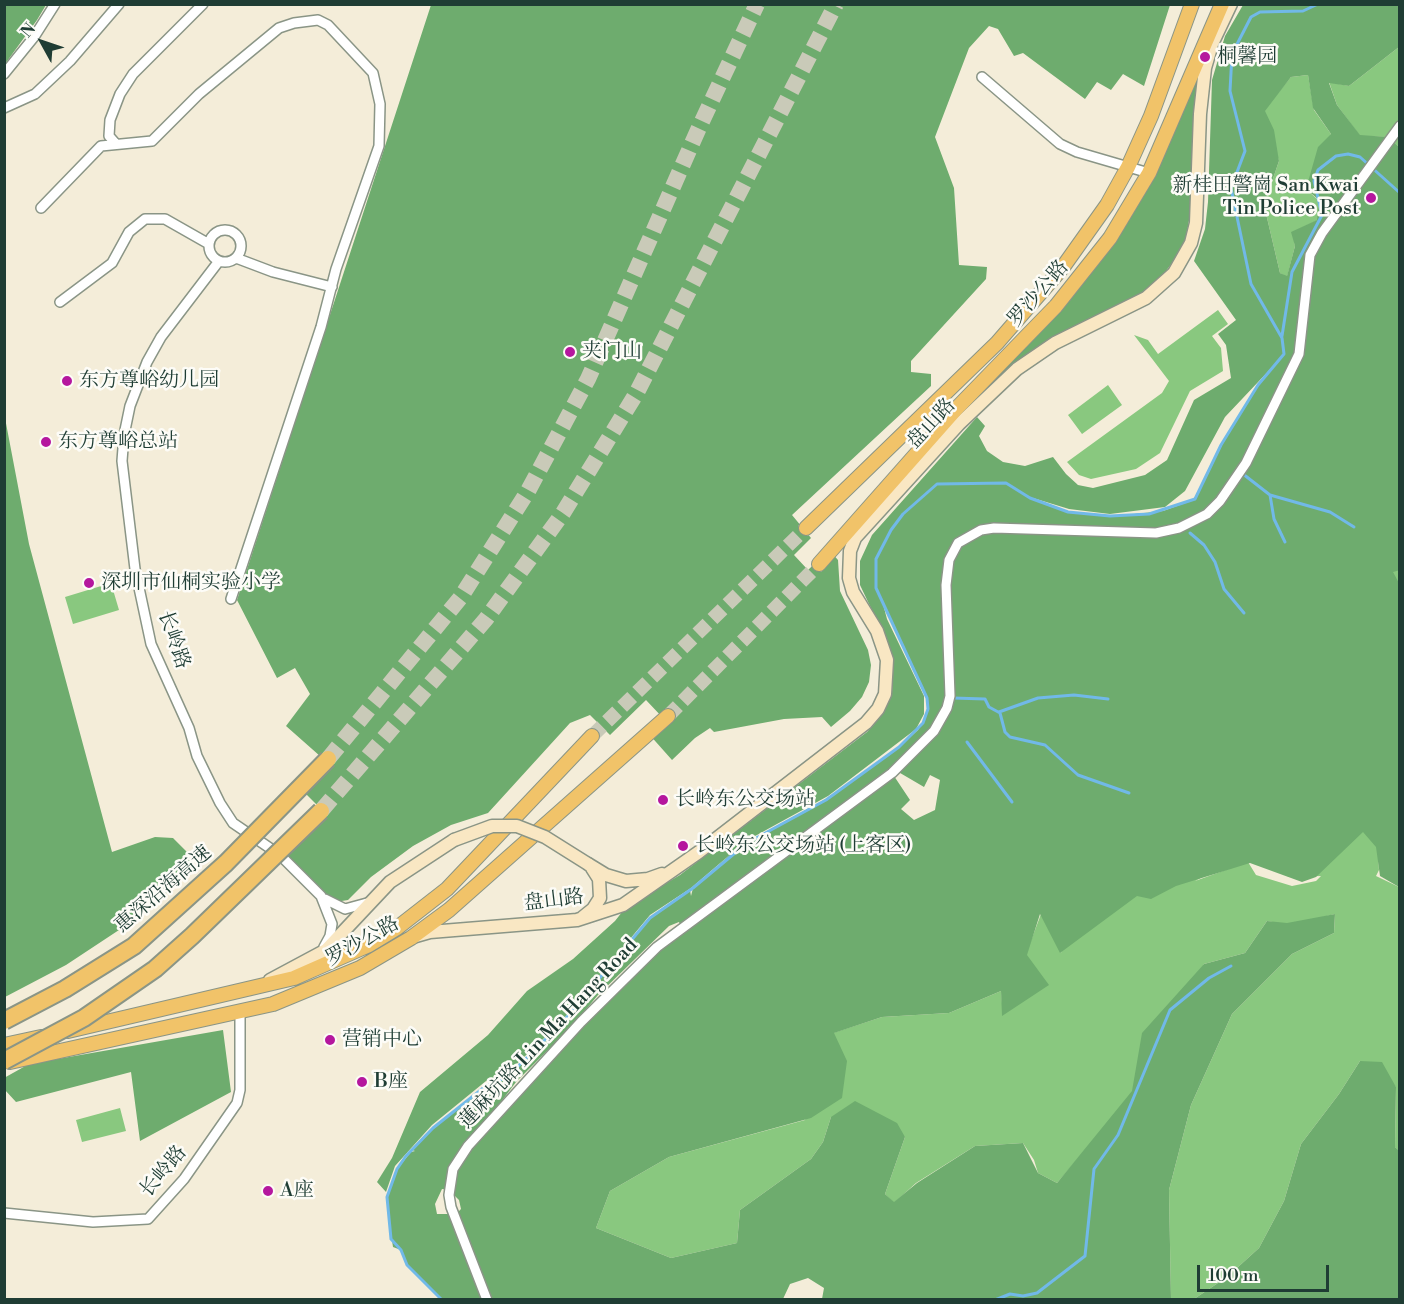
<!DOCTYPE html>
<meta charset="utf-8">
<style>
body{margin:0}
#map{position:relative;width:1404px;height:1304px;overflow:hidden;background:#f4edd9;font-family:"Libre Bodoni",serif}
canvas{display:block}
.frame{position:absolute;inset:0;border:6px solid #1f3d34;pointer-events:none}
.north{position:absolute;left:12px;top:12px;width:60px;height:60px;-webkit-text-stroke:4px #fdfcf7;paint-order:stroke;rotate:310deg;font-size:16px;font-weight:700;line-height:24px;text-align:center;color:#1f3d34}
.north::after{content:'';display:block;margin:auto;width:21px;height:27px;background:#1f3d34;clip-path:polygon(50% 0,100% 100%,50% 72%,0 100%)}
.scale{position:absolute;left:1197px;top:1265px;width:132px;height:27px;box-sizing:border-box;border:3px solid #1f3d34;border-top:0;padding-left:8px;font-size:18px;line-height:21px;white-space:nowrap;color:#1f3d34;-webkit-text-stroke:4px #fdfcf7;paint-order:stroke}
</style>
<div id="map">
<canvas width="1404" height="1304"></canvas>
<div class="frame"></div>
<div class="north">N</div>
<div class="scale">100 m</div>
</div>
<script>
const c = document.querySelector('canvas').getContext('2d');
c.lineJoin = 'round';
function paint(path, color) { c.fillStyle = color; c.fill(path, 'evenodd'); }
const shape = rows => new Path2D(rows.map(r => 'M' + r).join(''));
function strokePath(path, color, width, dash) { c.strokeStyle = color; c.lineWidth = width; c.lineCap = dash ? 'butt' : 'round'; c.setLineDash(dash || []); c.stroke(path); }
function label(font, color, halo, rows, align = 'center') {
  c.font = font + ' "Libre Bodoni","Noto Serif SC",serif'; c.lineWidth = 5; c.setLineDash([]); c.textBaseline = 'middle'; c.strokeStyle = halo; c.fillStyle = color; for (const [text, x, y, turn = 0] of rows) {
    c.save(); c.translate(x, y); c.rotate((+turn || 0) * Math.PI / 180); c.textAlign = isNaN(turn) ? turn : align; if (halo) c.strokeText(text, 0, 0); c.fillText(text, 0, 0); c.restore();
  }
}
paint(shape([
 [1399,47,1399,147,1387,137,1360,136,1337,105,1329,82,1349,86],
 [1308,75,1314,110,1331,134,1306,189,1318,200,1318,220,1293,232,1295,246,1287,277,1280,273,1264,205,1279,161,1263,111,1291,77],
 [1218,310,1228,324,1212,336,1221,348,1223,371,1190,391,1160,453,1136,469,1091,479,1079,475,1067,462,1162,393,1169,381,1134,335,1148,340,1158,354],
 [1400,359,1399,827,1378,857,1379,870,1376,876,1399,887,1399,1152,1395,1147,1396,1087,1360,1061,1339,1094,1301,1144,1284,1201,1259,1248,1227,1277,1194,1299,1171,1299,1169,1190,1191,1105,1232,1014,1292,954,1334,933,1335,914,1290,925,1267,921,1245,953,1204,964,1136,1091,1057,1183,1038,1173,1034,1160,1023,1143,975,1146,916,1183,894,1203,885,1194,905,1137,831,1117,823,1142,811,1159,740,1210,737,1243,671,1258,596,1228,610,1191,669,1157,805,1120,833,1033,882,1017,949,1013,1001,991,1003,1015,1041,914,1061,953,1158,534],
 [1248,853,1289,877,1321,876,1316,881,1292,886,1256,875,1248,862,1195,881],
 [1108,385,1122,405,1082,434,1068,415],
 [111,583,119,610,73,624,65,597],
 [120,1108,126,1131,82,1142,76,1120]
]), '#89c87f');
paint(shape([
 [5,4,46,5,37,20,5,64],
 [431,5,1170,5,1144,86,1123,74,1111,90,1097,82,1085,99,1023,53,1014,56,998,29,989,26,969,48,935,137,954,188,959,265,987,267,986,279,911,361,911,372,931,374,931,386,792,515,811,538,794,555,808,570,829,550,838,560,840,591,868,650,871,665,869,682,862,697,850,711,831,727,822,717,784,719,714,732,710,728,695,738,672,760,648,733,663,718,646,700,610,735,590,715,570,723,488,813,451,825,413,846,371,877,348,900,335,902,326,897,284,855,326,814,304,792,329,764,286,726,310,694,295,668,277,678,237,600],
 [1243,5,1399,5,1399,47,1349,86,1329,83,1337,105,1360,135,1388,137,1399,147,1400,570,1393,572,1400,585,1399,887,1380,876,1376,847,1363,832,1316,877,1302,882,1250,863,1176,886,1151,899,1137,896,1060,953,1040,914,1027,955,1049,985,1002,1016,1001,991,949,1013,882,1017,834,1033,847,1061,842,1098,811,1118,669,1157,610,1191,596,1228,671,1258,737,1243,740,1210,811,1159,823,1142,831,1117,855,1101,897,1123,905,1137,885,1194,894,1202,917,1183,975,1146,1023,1143,1038,1173,1057,1183,1132,1091,1142,1033,1204,964,1245,953,1267,921,1287,923,1335,914,1334,933,1292,954,1232,1014,1191,1105,1169,1190,1171,1299,822,1299,824,1288,808,1278,790,1284,783,1299,442,1299,407,1265,401,1250,393,1247,391,1234,387,1197,397,1169,411,1152,415,1151,412,1150,431,1129,487,1085,505,1079,561,1024,650,918,690,890,691,896,693,888,731,854,762,834,833,795,899,747,918,730,923,722,928,706,926,696,883,604,887,619,924,696,924,714,916,729,828,796,746,841,691,888,650,915,560,1023,505,1075,486,1081,432,1125,395,1166,386,1192,377,1182,392,1158,420,1092,488,1035,527,991,573,959,615,921,626,907,680,875,867,732,877,721,892,692,893,672,888,644,860,585,860,561,872,535,977,417,985,426,979,436,987,451,1003,462,1025,466,1053,457,1066,474,1078,485,1093,488,1145,475,1167,460,1194,400,1231,378,1226,345,1218,334,1236,320,1194,261,1205,229,1208,202,1212,80,1225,36],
 [1308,75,1313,108,1331,134,1318,147,1306,189,1319,200,1317,220,1291,232,1295,246,1287,276,1280,273,1264,205,1279,161,1274,130,1265,111,1291,77],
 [1277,362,1256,388,1223,443,1198,494,1191,501,1163,511,1115,516,1068,512,1033,498,1069,509,1110,514,1165,507,1185,491,1225,417],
 [895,770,924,787,930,775,940,780,935,810,914,820,901,809,910,800,892,773],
 [679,922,681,927,594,1014,469,1149,468,1146,516,1082,572,1026,598,995,669,926],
 [442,1189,449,1190,459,1200,461,1209,456,1214,437,1214,435,1204],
 [1199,73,1192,203,1186,238,1178,255,1160,279,1142,293,1056,337,1028,354,981,395,978,392,1109,247],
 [5,418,29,544,112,852,155,837,173,838,187,852,194,868,160,899,119,930,66,965,5,997],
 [223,1030,231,1092,140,1141,131,1072,16,1102,5,1090,4,1078,29,1064],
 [1360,1061,1382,1062,1396,1087,1395,1147,1400,1152,1399,1299,1194,1299,1227,1277,1259,1248,1284,1201,1301,1144,1339,1094]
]), '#6eac6e');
strokePath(shape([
 [1282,336,1292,272,1322,215,1314,181,1318,170,1336,156,1348,154,1360,157,1400,193],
 [1243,474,1270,495,1330,512,1354,527],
 [1270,495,1274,519,1285,542],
 [1190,533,1204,545,1215,562,1224,589,1244,613],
 [953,698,985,699,989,707,1000,713,1005,732,1010,737,1045,745,1078,775,1129,793],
 [999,712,1038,698,1074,695,1108,699],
 [967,742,1012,802],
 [442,1300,407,1265,401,1250,391,1239,387,1197,397,1169,406,1156,433,1128,487,1085,507,1077,561,1024,650,918,693,888,747,843,826,800,899,747,923,723,928,709,927,698,876,588,876,559,891,530,903,514,937,484,1006,483,1030,498,1068,512,1110,516,1149,514,1195,499,1221,445,1258,385,1284,354,1282,338,1251,284,1231,188,1245,151,1230,91,1232,54,1251,17,1260,12,1303,11,1318,4],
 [995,1300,1010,1294,1023,1296,1037,1293,1085,1256,1094,1169,1118,1135,1170,1010,1209,978,1231,966]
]), '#71b9e8', 3);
strokePath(shape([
 [668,716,819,564],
 [592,736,806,528]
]), '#c9cab8', 14, [14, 7]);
strokePath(shape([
 [328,759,461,597,528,491,588,379,698,130,757,4],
 [321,811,486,619,563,513,636,394,836,4]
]), '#c9cab8', 16, [16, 8]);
const street = shape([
 [4,74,34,37,55,4],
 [982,77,1060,144,1077,152,1149,173],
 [4,108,35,94,70,61,119,4],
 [116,144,109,136,110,120,120,94,133,74,203,4],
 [41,208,101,146,152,141,199,94,279,28,294,23,318,20,328,25,373,73,380,104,379,146,336,269,321,327,231,599],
 '209 246a16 16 0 1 1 32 0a16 16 0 1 1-32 0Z',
 [236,258,273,272,332,287],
 [219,261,161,337,147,362,130,406,124,435,122,461,135,569,151,644,189,728,197,756,220,803,233,823,280,855,321,896,332,924,330,936,324,947],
 [60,302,112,263,129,232,145,219,165,219,209,244],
 [325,899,345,909,367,903],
 [4,1213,93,1222,148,1219,184,1179,237,1103,240,1090,240,1012],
 [487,1300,451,1207,449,1195,453,1169,468,1146,581,1022,657,947,892,773,934,731,947,708,950,696,946,585,949,560,958,543,981,530,994,528,1156,533,1179,528,1207,514,1220,501,1246,463,1299,354,1310,255,1322,233,1400,126]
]);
const secondary = shape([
 [588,864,606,875,626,881,648,879,662,874],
 [583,917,593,909,600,898,599,879,592,868],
 [416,936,430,932,577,920,623,905,699,852,866,723,878,709,885,694,887,660,877,631,853,592,849,578,850,551,855,538,959,424,1017,369,1055,343,1146,298,1174,273,1191,243,1196,223,1200,114,1205,68,1212,44,1231,4],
 [270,980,326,950,390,882,454,840]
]);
const primary = shape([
 [806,528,997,343,1063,267,1107,205,1128,167,1151,116,1192,4],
 [819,564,956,409,1056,306,1110,238,1149,173,1222,4],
 [68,1031,294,978,369,945,397,928,447,889,592,736],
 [4,1045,41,1037],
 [10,1062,273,1004,360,968,411,938,449,910,668,716]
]);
strokePath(street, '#8a9586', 12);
strokePath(secondary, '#8a9586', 15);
strokePath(primary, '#8a9586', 16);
strokePath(street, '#fff', 9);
strokePath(secondary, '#f9e7c3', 12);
strokePath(primary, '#f1c369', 14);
const secondaryBridge = shape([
 [454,840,492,826,517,826,545,837,588,864]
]);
const highwayBridge = shape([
 [4,1021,65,989,134,946,226,863,328,759],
 [4,1061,84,1018,155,969,192,936,321,811]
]);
strokePath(secondaryBridge, '#8a9586', 15, []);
strokePath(highwayBridge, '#8a9586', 20, []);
strokePath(secondaryBridge, '#f9e7c3', 12);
strokePath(highwayBridge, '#f1c369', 16);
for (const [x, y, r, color] of [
 [1205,57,6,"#b5179e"],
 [1371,198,6,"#b5179e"],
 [570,352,6,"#b5179e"],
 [67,381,6,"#b5179e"],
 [46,442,6,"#b5179e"],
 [89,583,6,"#b5179e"],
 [663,800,6,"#b5179e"],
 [683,846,6,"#b5179e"],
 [330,1040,6,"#b5179e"],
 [362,1082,6,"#b5179e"],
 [268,1191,6,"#b5179e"]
]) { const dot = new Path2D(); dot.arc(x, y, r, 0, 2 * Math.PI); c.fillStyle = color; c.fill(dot); strokePath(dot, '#fdfcf7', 2); }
label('20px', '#1f3d34', '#fdfcf7', [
 ["桐馨园",1217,57],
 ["新桂田警崗 San Kwai",1359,186,"right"],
 ["Tin Police Post",1359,209,"right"],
 ["夹门山",582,352],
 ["东方尊峪幼儿园",79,381],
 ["东方尊峪总站",58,442],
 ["深圳市仙桐实验小学",101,583],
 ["长岭东公交场站",675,800],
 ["长岭东公交场站 (上客区)",695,846],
 ["营销中心",342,1040],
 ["B座",374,1082],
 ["A座",280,1191]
], 'left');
label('20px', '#1f3d34', '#fdfcf7', [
 ["罗沙公路",1039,294,-49],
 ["盘山路",932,424,-47],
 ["长岭路",173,640,71],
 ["惠深沿海高速",164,890,-41],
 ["盘山路",554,901,-7],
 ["罗沙公路",363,942,-29],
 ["蓮麻坑路 Lin Ma Hang Road",549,1034,-47],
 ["长岭路",164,1172,-50]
]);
</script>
